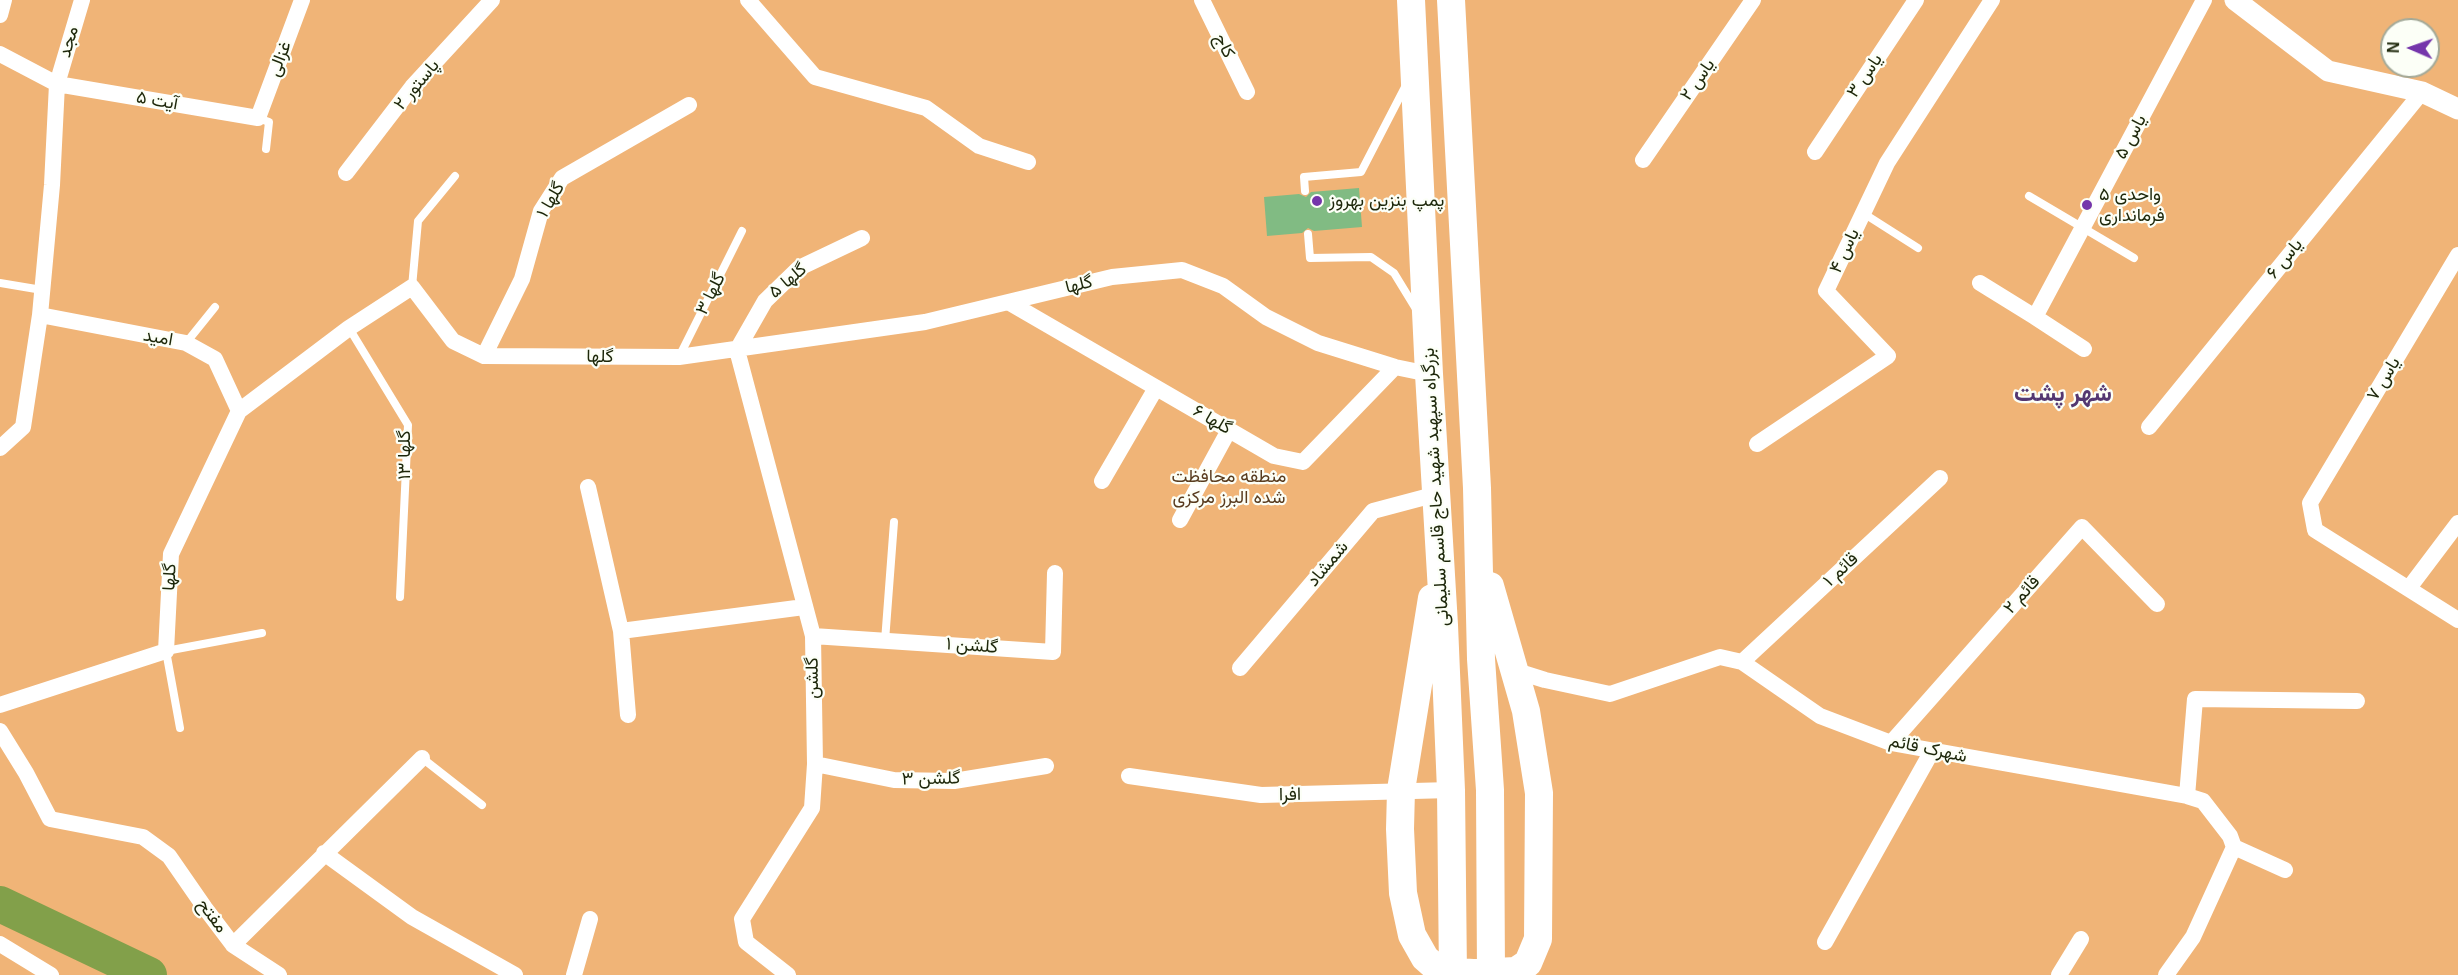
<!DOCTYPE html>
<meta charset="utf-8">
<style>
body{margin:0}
#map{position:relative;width:2458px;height:975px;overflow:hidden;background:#cde8a0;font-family:Helvetica,sans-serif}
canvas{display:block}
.north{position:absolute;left:2380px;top:18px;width:60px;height:60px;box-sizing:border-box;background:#fcfff7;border:2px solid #a3a998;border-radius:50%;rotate:272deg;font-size:16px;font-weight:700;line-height:24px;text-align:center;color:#1d270a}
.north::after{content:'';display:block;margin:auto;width:21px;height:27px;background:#7536ab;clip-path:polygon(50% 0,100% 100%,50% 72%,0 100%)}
</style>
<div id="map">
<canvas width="2458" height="975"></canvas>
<div class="north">N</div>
</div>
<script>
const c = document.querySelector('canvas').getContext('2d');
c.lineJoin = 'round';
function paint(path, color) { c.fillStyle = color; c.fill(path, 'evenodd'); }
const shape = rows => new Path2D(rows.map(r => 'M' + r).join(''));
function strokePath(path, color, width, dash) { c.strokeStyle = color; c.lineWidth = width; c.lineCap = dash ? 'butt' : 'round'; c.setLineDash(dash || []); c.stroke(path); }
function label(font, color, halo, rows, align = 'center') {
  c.font = font + ' Helvetica,Vazirmatn,sans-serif'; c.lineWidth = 4.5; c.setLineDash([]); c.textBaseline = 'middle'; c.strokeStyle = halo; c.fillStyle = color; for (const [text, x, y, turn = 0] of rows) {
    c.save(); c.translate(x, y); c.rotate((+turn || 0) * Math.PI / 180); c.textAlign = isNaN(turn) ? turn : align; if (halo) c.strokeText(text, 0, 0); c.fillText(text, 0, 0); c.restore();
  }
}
paint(shape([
 [0,0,2458,0,2458,975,0,975],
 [2392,30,2428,30,2428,66,2392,66]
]), '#f0b477');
strokePath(shape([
 [0,904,149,975]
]), '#82a04a', 36);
paint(shape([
 [1359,188,1362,227,1314,231,1308,228,1302,233,1267,236,1264,197,1299,194,1306,197,1311,192]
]), '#81bb83');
strokePath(shape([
 [258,118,269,122,266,149],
 [1305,191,1304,177,1361,172,1405,87],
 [2029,196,2134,258],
 [1863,213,1918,248],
 [1308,234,1310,258,1371,257,1394,273,1416,309],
 [0,283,42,290],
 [412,287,418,221,455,176],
 [349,328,408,425,400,597],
 [186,343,215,307],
 [679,357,742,231],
 [885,641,894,522],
 [180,728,166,651,262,633],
 [422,758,482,805]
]), '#fff', 8);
strokePath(shape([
 [748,0,815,77,926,108,979,146,1028,162],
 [1202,0,1247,92],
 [0,15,4,0],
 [0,54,57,84,258,118,302,0],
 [1815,152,1916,0],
 [1643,160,1753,0],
 [346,173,412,87,492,0],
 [2458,255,2310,503,2315,530,2458,620],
 [1980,283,2035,317],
 [1010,303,1274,456,1303,462,1395,367],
 [40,315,186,343,215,359,239,411],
 [2084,349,2035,317,2204,0],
 [484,356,522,279,541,211,562,178,689,105],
 [2149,427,2422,92],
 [1757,444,1888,356,1826,291,1887,163,1992,0],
 [0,448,23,427,40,315,52,185,57,84,82,0],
 [1102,481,1156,388],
 [588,487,621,631,628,715],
 [1180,520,1229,430],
 [2409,588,2458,523],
 [621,631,804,607],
 [813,636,1053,652,1055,573],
 [1742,662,1940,478],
 [1240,668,1373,511,1437,494],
 [1510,669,1545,680,1610,694,1720,657,1742,662,1820,716,1891,743,2187,796,2203,801,2230,836,2234,847,2193,937,2166,975],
 [0,705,166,651,171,554,239,411,349,328,412,287,453,341,484,356,679,357,925,322,1112,277,1182,270,1223,286,1266,317,1318,343,1395,367,1429,374],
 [0,731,26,773,50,819,143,837,169,856,205,908,233,945,422,758],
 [1891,743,2082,527,2157,604],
 [815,764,894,780,954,781,1046,766],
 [1129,776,1261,795,1451,790],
 [2187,796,2195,699,2357,701],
 [2234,847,2285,870],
 [324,853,412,917,515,975],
 [1825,942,1932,751],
 [0,944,51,975],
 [233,945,279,975],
 [574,975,590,919],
 [788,975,746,942,742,919,812,808,815,764,813,636,737,350,765,301,799,268,862,238],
 [2059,975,2081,939]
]), '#fff', 16);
strokePath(shape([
 [2235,0,2328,71,2422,92,2458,109]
]), '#fff', 21);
strokePath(shape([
 [1411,0,1429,374,1444,625,1451,790,1453,975],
 [1451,0,1477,488,1481,659,1490,790,1491,975],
 [1432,598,1401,790,1400,829,1403,893,1412,935,1425,958,1440,971,1473,973,1516,971,1528,963,1538,939,1539,793,1526,711,1490,586]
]), '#fff', 28);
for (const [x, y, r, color] of [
 [1317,201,6,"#7536ab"],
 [2087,205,6,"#7536ab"]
]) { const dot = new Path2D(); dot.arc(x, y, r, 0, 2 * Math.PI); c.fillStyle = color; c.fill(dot); strokePath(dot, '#fcfff7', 2); }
label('18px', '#1d270a', '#fcfff7', [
 ["مجد",69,42,-74],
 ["کاج",1224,46,64],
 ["غزالی",280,59,-69],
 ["یاس ۳",1865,76,-56],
 ["یاس ۲",1698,80,-55],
 ["پاستور ۲",417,85,-50],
 ["آیت ۵",157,101,10],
 ["یاس ۵",2131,137,-62],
 ["گلها ۱",551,200,-60],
 ["یاس ۴",1845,251,-65],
 ["یاس ۶",2285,259,-51],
 ["گلها ۵",788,281,-40],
 ["گلها",1079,285,-14],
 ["گلها ۳",711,294,-63],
 ["امید",158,338,10],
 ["گلها",600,357,1],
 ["یاس ۷",2384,379,-59],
 ["گلها ۶",1212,420,30],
 ["گلها ۱۳",405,455,-90],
 ["بزرگراه سپهبد شهید حاج قاسم سلیمانی",1436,487,-93],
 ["شمشاد",1328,564,-50],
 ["قائم ۱",1841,570,-43],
 ["گلها",170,577,-87],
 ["قائم ۲",2022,595,-48],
 ["گلشن ۱",972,646,4],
 ["گلشن",813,678,-91],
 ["شهرک قائم",1928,749,12],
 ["گلشن ۳",931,779,-1],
 ["افرا",1290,795,-1],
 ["مفتح",212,916,53]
]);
label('18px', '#1d270a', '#fcfff7', [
 ["۵ واحدی",2099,195],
 ["فرمانداری",2099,216],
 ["پمپ بنزین بهروز",1329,201]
], 'left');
label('18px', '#593c1f', '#fcfff7', [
 ["منطقه محافظت",1229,477],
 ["شده البرز مرکزی",1229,498]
]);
label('bold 24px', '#543771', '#fcfff7', [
 ["شهر پشت",2063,394]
]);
</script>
